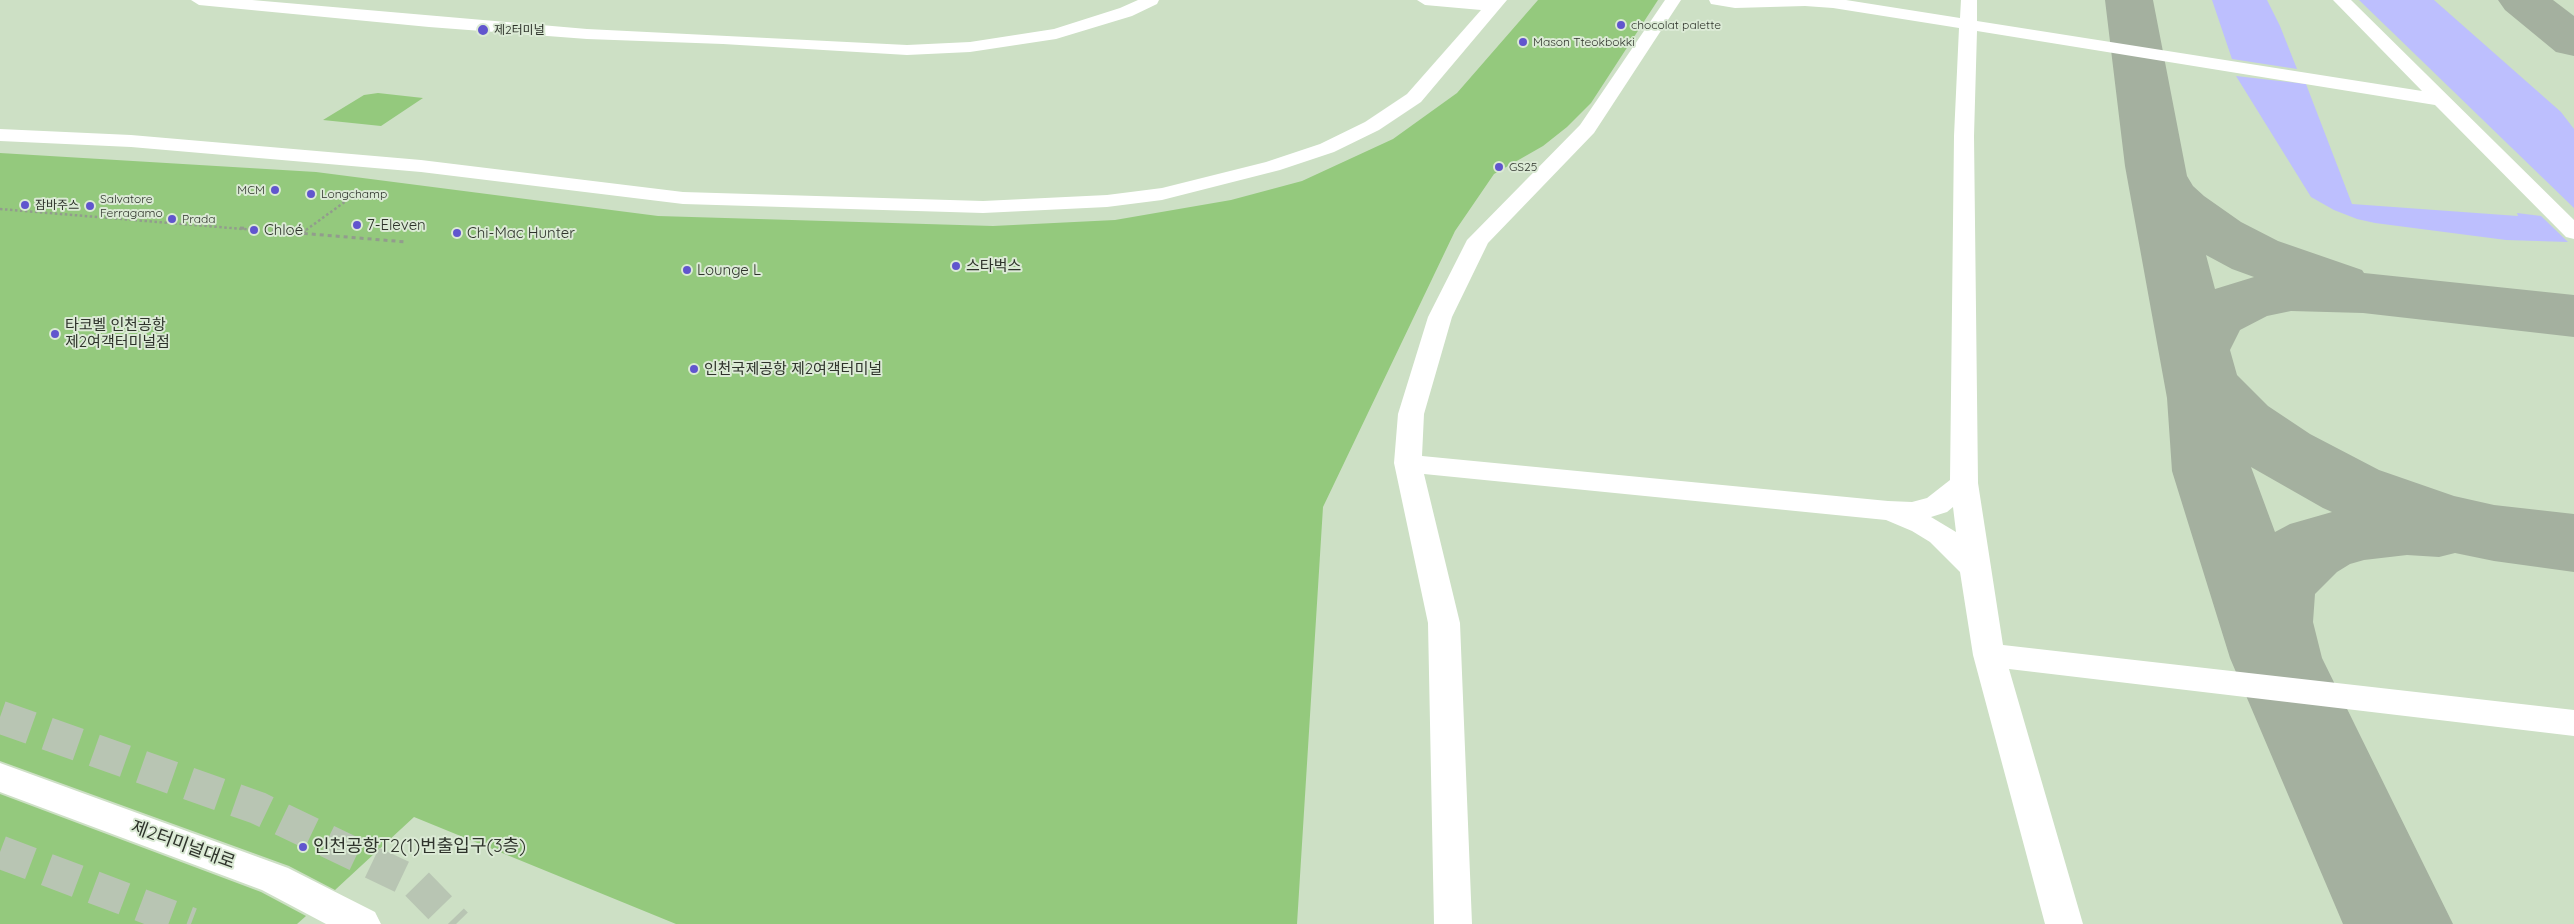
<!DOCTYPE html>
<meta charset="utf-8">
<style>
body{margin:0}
canvas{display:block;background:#dbead5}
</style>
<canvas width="2574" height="924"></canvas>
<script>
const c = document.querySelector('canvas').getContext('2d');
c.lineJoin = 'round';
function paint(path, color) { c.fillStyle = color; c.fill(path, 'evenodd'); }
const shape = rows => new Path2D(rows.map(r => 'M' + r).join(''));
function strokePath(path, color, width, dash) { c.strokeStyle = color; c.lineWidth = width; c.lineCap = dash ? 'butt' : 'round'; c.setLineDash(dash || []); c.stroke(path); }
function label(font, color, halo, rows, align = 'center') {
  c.font = font + ' Quicksand,"Noto Sans KR",sans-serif'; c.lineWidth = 4; c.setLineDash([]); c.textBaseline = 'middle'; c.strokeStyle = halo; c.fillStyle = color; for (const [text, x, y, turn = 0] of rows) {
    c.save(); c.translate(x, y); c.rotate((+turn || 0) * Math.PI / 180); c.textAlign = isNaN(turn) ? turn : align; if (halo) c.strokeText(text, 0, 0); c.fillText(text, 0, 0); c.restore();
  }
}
paint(shape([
 [0,0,2574,0,2574,924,0,924]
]), '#cde0c5');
paint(shape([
 [2212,0,2267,0,2280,26,2297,69,2232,59],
 [2359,0,2434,0,2561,112,2574,129,2574,208],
 [2236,76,2306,84,2352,204,2518,216,2517,213,2541,216,2568,242,2506,240,2375,223,2357,219,2334,210,2311,197]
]), '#bdbffe');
paint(shape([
 [2105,0,2153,0,2187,176,2193,186,2204,196,2241,222,2278,241,2362,270,2364,273,2574,295,2574,337,2363,313,2291,311,2267,316,2240,330,2230,350,2237,375,2268,406,2310,434,2379,470,2454,496,2494,505,2574,514,2574,572,2494,561,2455,553,2439,557,2407,555,2364,560,2350,564,2337,572,2315,594,2313,622,2322,658,2453,924,2343,924,2230,658,2172,471,2167,398,2125,166,2105,0],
 [2206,255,2232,269,2254,277,2215,289,2206,255],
 [2251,467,2323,508,2332,512,2290,524,2275,532,2251,467],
 [2498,0,2553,0,2574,16,2574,56,2556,52,2505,10,2498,0]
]), '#a4b09f');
paint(shape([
 [1538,0,1658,0,1591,103,1567,127,1543,146,1494,174,1455,231,1323,507,1297,924,676,924,414,817,335,890,289,866,0,761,0,153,316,172,658,216,993,226,1115,220,1231,200,1302,181,1393,139,1457,93],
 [378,93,423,98,381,126,323,120,364,95],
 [0,794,261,892,306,916,297,924,0,924]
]), '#94c97d');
strokePath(shape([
 [0,717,258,808,417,884,456,924],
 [0,852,191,924]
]), '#b8c5b3', 33, [33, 17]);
strokePath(shape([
 [0,209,255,230],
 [306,230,346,201]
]), '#929c8d', 2.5, [2.5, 2.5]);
strokePath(shape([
 [240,228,406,242],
 [302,233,308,228]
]), '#929c8d', 3, [4, 4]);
paint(shape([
 [191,0,252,0,587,29,907,45,970,42,1054,29,1120,8,1138,0,1159,0,1157,4,1132,16,1056,39,970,52,907,55,723,44,587,39,429,27,199,5,191,0],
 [1417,0,1507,0,1421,102,1379,130,1334,152,1280,170,1162,200,1107,207,983,213,683,204,421,172,131,147,0,141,0,129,131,135,421,160,683,192,983,201,1107,195,1162,188,1266,162,1320,144,1365,122,1407,94,1481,10,1425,5,1417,0],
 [1665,0,1681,0,1594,133,1488,243,1452,317,1424,414,1422,456,1888,501,1912,502,1927,498,1950,480,1954,136,1959,28,1833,8,1805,6,1735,8,1711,4,1709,0,1846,0,1960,18,1961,0,1977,0,1977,21,2422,91,2333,0,2351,0,2574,220,2574,239,2566,237,2435,105,1977,31,1974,136,1978,483,2003,645,2574,710,2574,736,2009,669,2083,924,2045,924,1973,655,1960,572,1930,542,1912,531,1886,520,1424,474,1460,623,1472,924,1434,924,1428,623,1394,463,1398,414,1428,317,1467,240,1580,125,1665,0],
 [1953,507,1956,532,1931,517,1947,512,1953,507],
 [0,763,288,868,375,912,381,924,326,924,262,890,0,792,0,763]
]), '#fff');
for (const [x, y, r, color] of [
 [1621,25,5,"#6155ce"],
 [483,30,6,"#6155ce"],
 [1523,42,5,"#6155ce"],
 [1499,167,5,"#6155ce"],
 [275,190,5,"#6155ce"],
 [311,194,5,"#6155ce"],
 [25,205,5,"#6155ce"],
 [90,206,5,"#6155ce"],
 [172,219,5,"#6155ce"],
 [357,225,5,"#6155ce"],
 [254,230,5,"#6155ce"],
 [457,233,5,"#6155ce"],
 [956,266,5,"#6155ce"],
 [687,270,5,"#6155ce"],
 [55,334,5,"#6155ce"],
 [694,369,5,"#6155ce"],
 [303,847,5,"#6155ce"]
]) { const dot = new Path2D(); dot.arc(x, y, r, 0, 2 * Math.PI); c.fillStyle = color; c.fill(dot); strokePath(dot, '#dbead5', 2); }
label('12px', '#2e332b', '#dbead5', [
 ["chocolat palette",1631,25],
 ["제2터미널",494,30],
 ["Mason Tteokbokki",1533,42],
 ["GS25",1509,167],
 ["MCM",265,190,"right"],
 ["Longchamp",321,194],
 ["Salvatore",100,199],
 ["Ferragamo",100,213],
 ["잠바주스",35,205],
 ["Prada",182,219]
], 'left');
label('15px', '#2e332b', '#dbead5', [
 ["7-Eleven",367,225],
 ["Chloé",264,230],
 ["Chi-Mac Hunter",467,233],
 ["스타벅스",966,266],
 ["Lounge L",697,270],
 ["타코벨 인천공항",65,325],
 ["제2여객터미널점",65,342],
 ["인천국제공항 제2여객터미널",704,369]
], 'left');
label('18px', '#2e332b', '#dbead5', [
 ["제2터미널대로",183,845,20]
]);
label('18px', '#2e332b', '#dbead5', [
 ["인천공항T2(1)번출입구(3층)",313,847]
], 'left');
</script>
